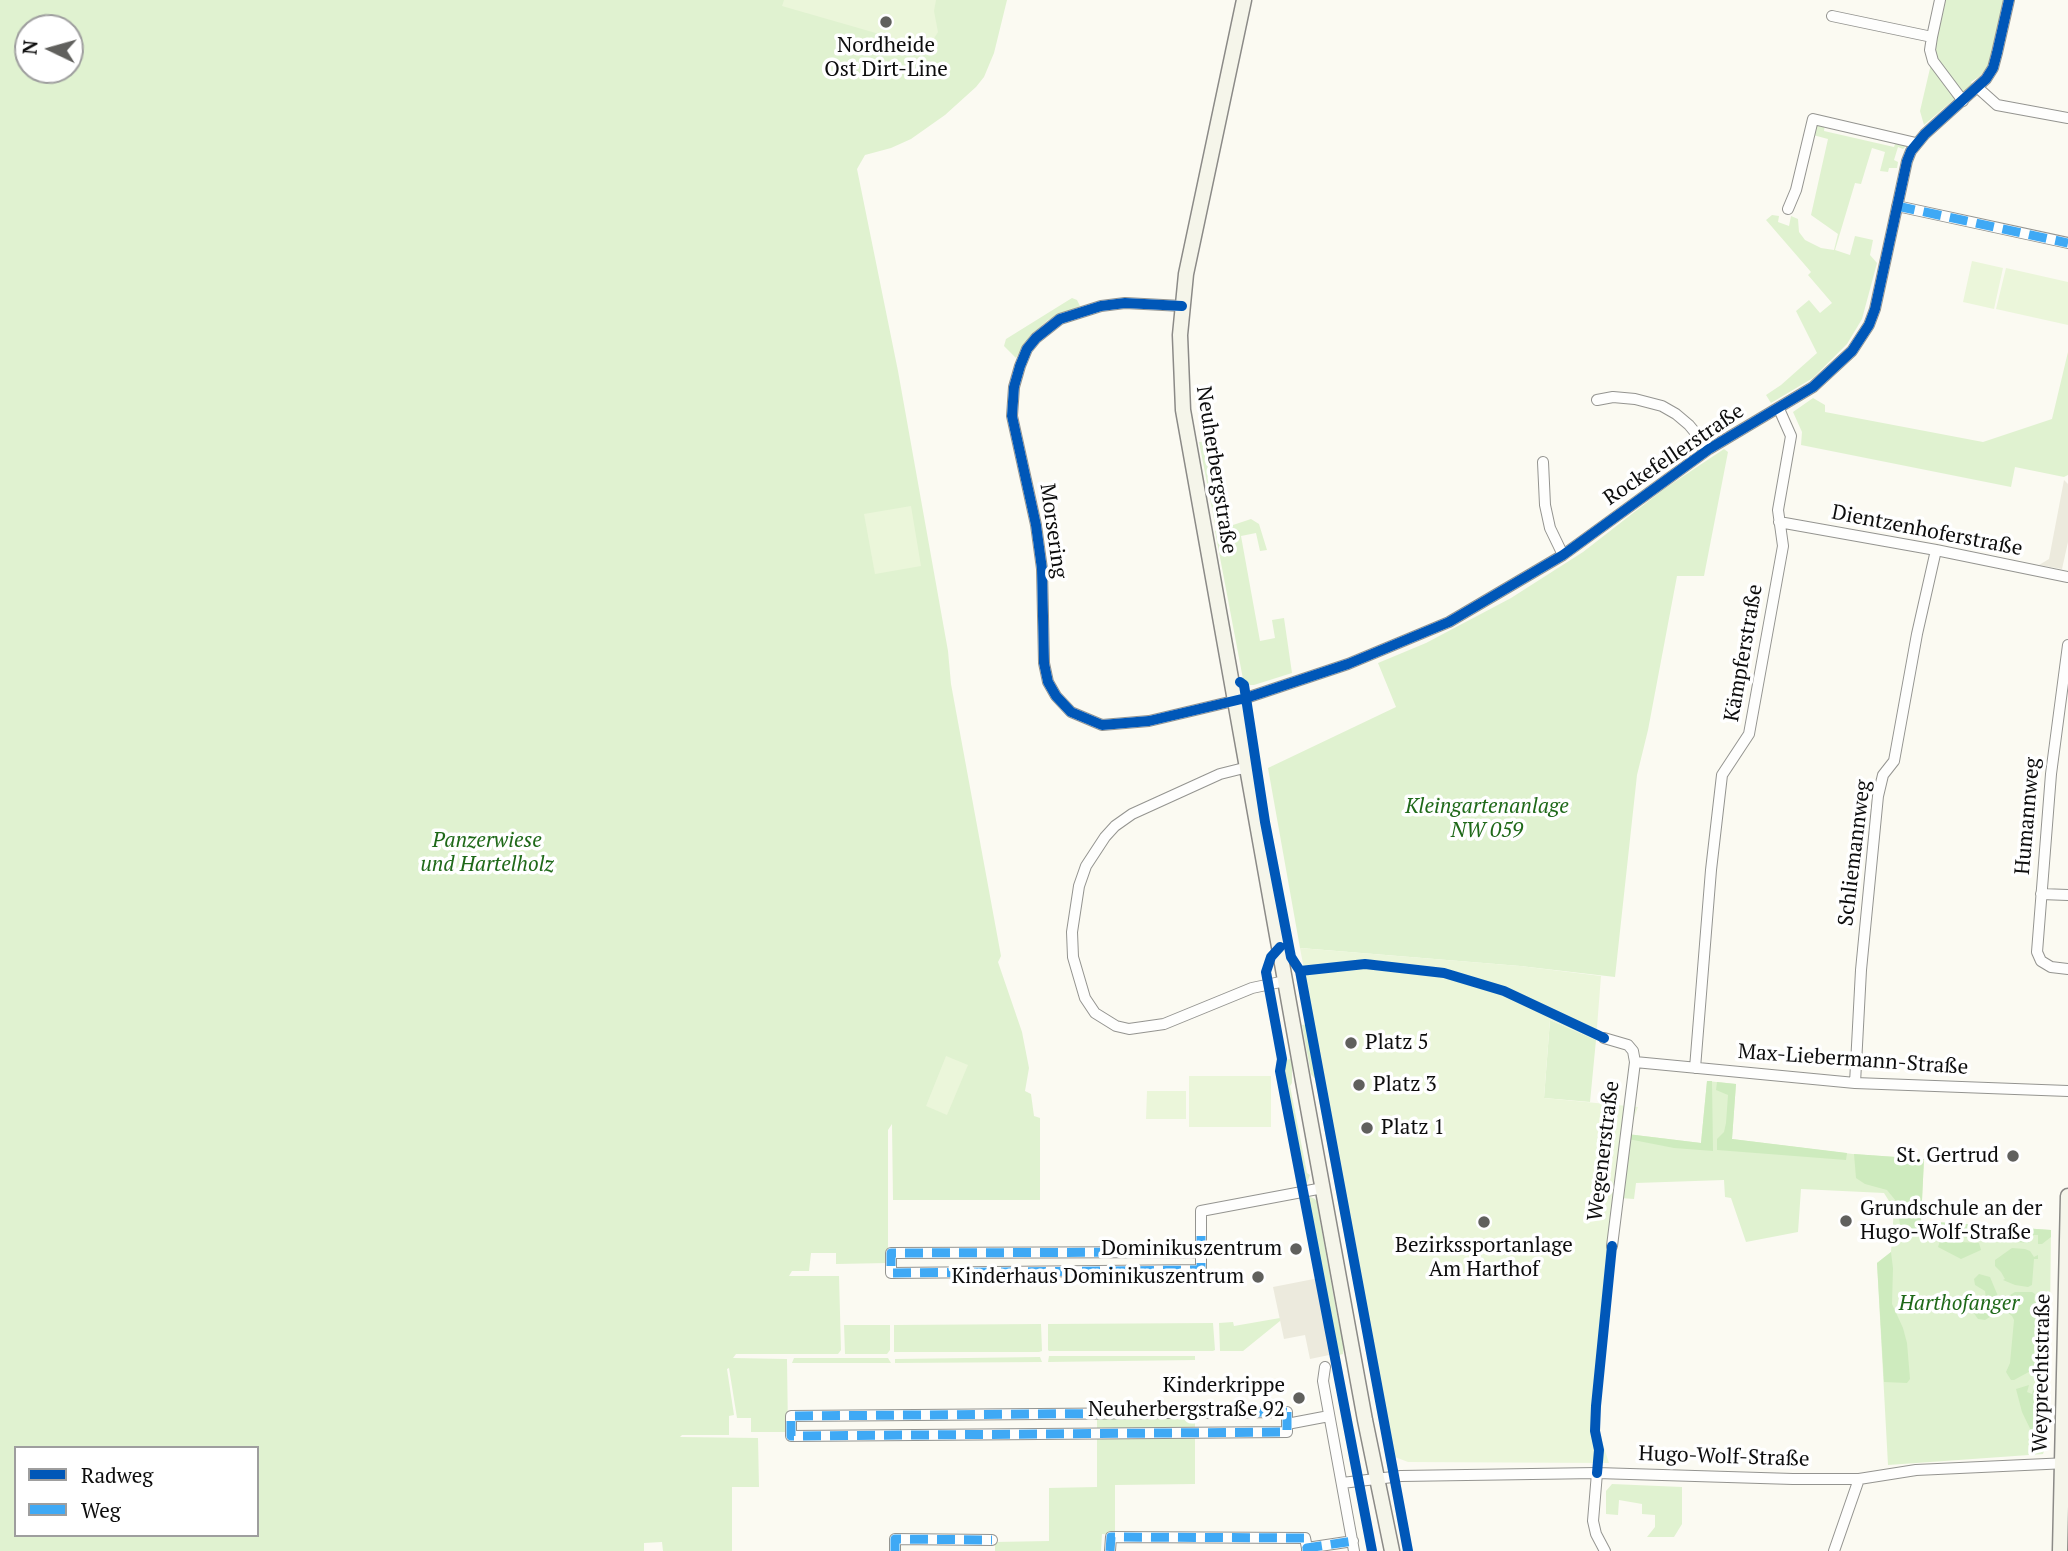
<!DOCTYPE html>
<meta charset="utf-8">
<style>
body{margin:0}
#map{position:relative;width:2068px;height:1551px;overflow:hidden;background:#fbfaf2;font-family:"PT Serif",serif}
canvas{display:block}
.legend{position:absolute;left:14px;top:1446px;width:245px;height:91px;box-sizing:border-box;background:#fff;border:2px solid #9e9e9e;margin:0;padding:9px 12px;list-style:none;font-size:21px;color:#0d0d0d}
.legend li{display:flex;align-items:center;gap:14px;height:35px}
.legend b{width:35px;border:2px solid #9e9e9e}
.north{position:absolute;left:14px;top:14px;width:70px;height:70px;box-sizing:border-box;background:#fff;border:2px solid #9e9e9e;border-radius:50%;rotate:275deg;font-size:19px;font-weight:700;line-height:28px;text-align:center;color:#0d0d0d}
.north::after{content:'';display:block;margin:auto;width:24px;height:32px;background:#60605d;clip-path:polygon(50% 0,100% 100%,50% 72%,0 100%)}
</style>
<div id="map">
<canvas width="2068" height="1551"></canvas>
<ul class="legend">
<li><b style="height:9px;background:#0057b8"></b>Radweg</li>
<li><b style="height:9px;background:#3fa9f5"></b>Weg</li>
</ul>
<div class="north">N</div>
</div>
<script>
const c = document.querySelector('canvas').getContext('2d');
c.lineJoin = 'round';
function paint(path, color) { c.fillStyle = color; c.fill(path, 'evenodd'); }
const shape = rows => new Path2D(rows.map(r => 'M' + r).join(''));
function strokePath(path, color, width, dash) { c.strokeStyle = color; c.lineWidth = width; c.lineCap = dash ? 'butt' : 'round'; c.setLineDash(dash || []); c.stroke(path); }
function label(font, color, halo, rows, align = 'center') {
  c.font = font + ' "PT Serif",serif'; c.lineWidth = 7; c.setLineDash([]); c.textBaseline = 'middle'; c.strokeStyle = halo; c.fillStyle = color; for (const [text, x, y, turn = 0] of rows) {
    c.save(); c.translate(x, y); c.rotate((+turn || 0) * Math.PI / 180); c.textAlign = isNaN(turn) ? turn : align; if (halo) c.strokeText(text, 0, 0); c.fillText(text, 0, 0); c.restore();
  }
}
paint(shape([
 [0,0,1007,0,994,53,984,77,976,87,945,115,911,139,891,148,865,155,857,169,898,371,948,651,951,684,1001,956,998,962,1022,1032,1029,1068,1025,1091,1031,1094,1034,1116,1040,1118,1040,1200,893,1200,892,1124,888,1130,888,1263,836,1264,836,1253,811,1253,809,1271,792,1271,789,1276,839,1276,841,1350,838,1354,736,1354,733,1358,787,1359,788,1432,751,1432,751,1418,737,1418,729,1368,727,1369,734,1415,729,1416,729,1435,682,1435,680,1437,758,1438,759,1487,732,1487,732,1551,663,1551,662,1542,644,1543,644,1551,0,1551],
 [28,28,70,28,70,70,28,70],
 [16,1448,257,1448,257,1535,16,1535],
 [1946,0,2004,0,1989,65,1980,76,1971,82,1972,84,1924,125,1920,111],
 [1825,124,1824,131,1894,147,1896,141,1904,143,1906,146,1903,149,1898,147,1894,160,1898,162,1897,168,1889,168,1888,172,1880,171,1885,152,1872,148,1861,184,1855,183,1835,250,1850,255,1855,236,1873,240,1870,255,1877,263,1862,319,1847,344,1813,378,1771,403,1766,395,1781,385,1817,353,1796,311,1809,300,1820,313,1832,303,1808,275,1811,272,1766,220,1772,215,1779,216,1778,222,1789,226,1791,216,1798,219,1799,232,1805,240,1821,248,1834,250,1838,234,1811,215,1828,139,1813,135,1817,125],
 [1072,298,1077,300,1080,306,1048,320,1030,336,1016,358,1004,346,1006,339],
 [2068,352,2068,475,2064,477,2015,467,2011,487,1801,445,1802,432,1793,412,1813,398,1825,405,1825,412,1983,442,2052,419],
 [1212,441,1217,444,1228,516,1223,523,1215,524,1199,442],
 [1724,449,1728,452,1704,576,1677,576,1648,730,1637,775,1615,977,1520,966,1300,948,1268,768,1396,707,1378,663,1426,643,1511,598,1583,552,1664,489],
 [1251,519,1259,524,1267,550,1260,551,1256,533,1241,536,1260,641,1275,638,1272,620,1284,618,1292,673,1254,685,1250,685,1243,679,1215,531],
 [1550,1020,1596,1040,1590,1102,1544,1098],
 [1308,1024,1380,1408,1377,1409,1315,1079,1311,1074,1302,1025],
 [1292,1059,1292,1083,1290,1086,1307,1173,1310,1175,1306,1186,1285,1076,1285,1060],
 [1707,1081,1736,1084,1732,1139,1853,1154,1924,1159,1921,1221,2051,1230,2050,1315,2042,1319,2035,1328,2035,1337,2037,1346,2036,1377,2048,1387,2047,1443,2043,1454,1888,1465,1877,1263,1891,1252,1894,1209,1884,1193,1801,1189,1798,1232,1746,1242,1731,1198,1725,1197,1724,1180,1636,1183,1634,1199,1620,1198,1627,1134,1701,1143],
 [1308,1196,1315,1199,1319,1204,1318,1210,1337,1315,1340,1329,1344,1331,1343,1354,1339,1355],
 [1280,1318,1280,1321,1243,1351,1220,1351,1219,1323,1233,1322,1234,1326],
 [1213,1323,1215,1350,1213,1351,1049,1351,1048,1350,1048,1324],
 [1041,1324,1042,1351,1039,1352,894,1352,894,1325],
 [844,1325,890,1325,890,1350,887,1354,845,1354],
 [1049,1356,1195,1356,1195,1360,1048,1362],
 [1040,1357,1042,1362,895,1363,895,1359],
 [794,1358,888,1358,891,1363,792,1363],
 [1097,1416,1195,1416,1195,1484,1115,1485,1115,1535,1102,1534,1101,1551,995,1551,995,1542,1049,1541,1049,1488,1097,1487],
 [1612,1484,1682,1487,1682,1524,1674,1537,1647,1537,1655,1527,1655,1515,1642,1514,1642,1504,1619,1500,1618,1515,1606,1514,1606,1491]
]), '#e0f2d0');
paint(shape([
 [1707,1081,1712,1081,1713,1151,1674,1148,1628,1139,1627,1134,1701,1143],
 [1717,1082,1736,1084,1732,1139,1847,1153,1846,1160,1717,1150,1717,1139,1724,1132,1726,1123,1728,1095,1716,1090],
 [1854,1154,1924,1159,1921,1221,2051,1230,2051,1237,2042,1244,2038,1244,2038,1235,2030,1235,2029,1243,1906,1232,1900,1224,1896,1201,1887,1190,1865,1184,1856,1178],
 [1940,1241,1979,1243,1981,1250,1961,1259,1938,1247],
 [2012,1248,2025,1249,2030,1251,2034,1257,2038,1255,2038,1259,2034,1259,2032,1285,2028,1287,2015,1285,2003,1280,2005,1279,2001,1272,1995,1266,1995,1260],
 [1891,1252,1893,1268,1892,1304,1903,1328,1907,1343,1910,1379,1907,1383,1884,1382,1877,1263],
 [1979,1274,1990,1277,2000,1301,1998,1312,1985,1320,1978,1319,1973,1312,1973,1306,1977,1303,1984,1304,1986,1299,1985,1291,1975,1285,1974,1279],
 [2015,1292,2032,1292,2035,1294,2034,1301,2038,1302,2040,1294,2051,1295,2050,1315,2042,1319,2035,1328,2036,1368,2014,1380,2011,1380,2006,1372,2010,1363,2014,1320,2012,1316,2002,1308,2005,1298],
 [2029,1385,2027,1392,2032,1394,2034,1387,2048,1387,2044,1425,2047,1425,2047,1443,2038,1445,2022,1412,2016,1389]
]), '#ceebbe');
paint(shape([
 [784,0,936,0,934,11,938,32,928,48,782,6],
 [1972,261,2003,268,1994,309,1963,302],
 [2006,268,2068,282,2068,325,1996,309],
 [911,506,921,566,875,574,864,514],
 [1300,948,1520,966,1601,976,1596,1040,1550,1020,1544,1098,1638,1107,1627,1135,1601,1375,1598,1429,1609,1463,1408,1462,1395,1457],
 [946,1056,968,1065,947,1115,926,1106],
 [1189,1076,1271,1076,1271,1127,1189,1127],
 [1147,1091,1186,1091,1186,1119,1146,1119]
]), '#ebf6da');
paint(shape([
 [2064,480,2068,484,2068,542,2062,569,2039,565,2049,559],
 [1319,1278,1334,1354,1310,1359,1305,1335,1284,1339,1273,1287]
]), '#eceadd');
const street = shape([
 [1940,0,1932,37,1930,50,1933,61,1963,101],
 [1832,16,1932,37],
 [1978,88,1997,105,2068,118],
 [1897,206,2068,243],
 [1788,209,1796,190,1813,119,1916,143],
 [1182,306,1125,303,1101,306,1060,319,1036,338,1027,349,1020,366,1014,387,1012,416,1036,525,1042,569,1044,663,1048,682,1056,696,1071,712,1102,725,1149,721,1246,698,1348,664,1449,622,1563,555,1709,449,1813,387,1852,351,1869,325,1875,309,1907,161,1911,151,1925,134,1986,79,1993,68,1997,53,2009,0],
 [1597,400,1613,397,1635,399,1662,406,1676,414,1689,425,1709,449],
 [1543,462,1545,505,1550,528,1563,555],
 [1779,522,1936,550,2068,577],
 [2068,645,2051,774,2037,952,2041,961,2051,967,2068,969],
 [1248,767,1220,774,1132,814,1115,826,1105,837,1086,866,1079,886,1072,932,1073,957,1085,998,1095,1013,1116,1026,1129,1029,1164,1024,1252,988,1285,981],
 [2041,894,2068,895],
 [1604,1038,1628,1045,1633,1051,1635,1062,1612,1246],
 [1635,1062,1855,1083,2068,1091],
 [1695,1068,1711,870,1722,775,1749,734,1783,546,1778,510,1791,436,1779,409],
 [1855,1083,1861,970,1878,796,1883,775,1894,761,1917,634,1936,550],
 [1201,1252,891,1253,891,1273,1201,1270,1201,1211,1323,1188],
 [1325,1367,1323,1381,1354,1551],
 [1287,1412,1287,1432,791,1436,791,1416,1287,1412],
 [1287,1424,1329,1416],
 [1597,1473,1593,1521,1596,1534,1605,1551],
 [1342,1483,1401,1476,1597,1473,1793,1479,1859,1479,1916,1470,2068,1463],
 [895,1551,895,1539,992,1540],
 [1110,1551,1111,1537,1305,1538,1307,1548],
 [1307,1551,1307,1548,1353,1541],
 [1834,1551,1859,1479]
]);
const secondary = shape([
 [1244,0,1186,274,1180,335,1183,410,1303,1081,1365,1420,1392,1551],
 [2060,1551,2068,1196]
]);
strokePath(street, '#949490', 12);
strokePath(secondary, '#8b8a87', 17);
strokePath(street, '#fefefd', 10);
strokePath(secondary, '#f5f5ea', 14);
strokePath(shape([
 [1897,206,2068,243],
 [1201,1236,1201,1270,891,1273,891,1253,1201,1252],
 [1287,1412,1287,1432,791,1436,791,1416,1287,1412],
 [895,1551,895,1539,992,1540],
 [1110,1551,1111,1537,1305,1538,1307,1548],
 [1307,1551,1307,1548,1353,1541]
]), '#3fa9f5', 9, [18, 9]);
strokePath(shape([
 [1182,306,1125,303,1101,306,1060,319,1036,338,1027,349,1020,366,1014,387,1012,416,1036,525,1042,569,1044,663,1048,682,1056,696,1071,712,1102,725,1149,721,1246,698,1348,664,1449,622,1563,555,1709,449,1813,387,1852,351,1869,325,1875,309,1907,161,1911,151,1925,134,1986,79,1993,68,1997,53,2009,0],
 [1240,682,1244,685,1246,698,1265,822,1291,957,1300,971,1408,1551],
 [1280,947,1271,957,1266,972,1282,1059,1280,1071,1372,1551],
 [1300,971,1365,964,1444,973,1504,991,1604,1038],
 [1597,1473,1599,1450,1595,1431,1596,1406,1612,1246]
]), '#0057b8', 10);
for (const [x, y, r, color] of [
 [886,22,7,"#60605d"],
 [1351,1043,7,"#60605d"],
 [1359,1085,7,"#60605d"],
 [1367,1128,7,"#60605d"],
 [2013,1156,7,"#60605d"],
 [1846,1221,7,"#60605d"],
 [1484,1222,7,"#60605d"],
 [1296,1249,7,"#60605d"],
 [1258,1277,7,"#60605d"],
 [1299,1398,7,"#60605d"]
]) { const dot = new Path2D(); dot.arc(x, y, r, 0, 2 * Math.PI); c.fillStyle = color; c.fill(dot); strokePath(dot, '#fff', 2.5); }
label('21px', '#0d0d0d', '#fff', [
 ["Nordheide",886,46,"center"],
 ["Ost Dirt-Line",886,70,"center"],
 ["Platz 5",1365,1043],
 ["Platz 3",1373,1085],
 ["Platz 1",1381,1128],
 ["St. Gertrud",1999,1156,"right"],
 ["Grundschule an der",1860,1209],
 ["Hugo-Wolf-Straße",1860,1233],
 ["Bezirkssportanlage",1484,1246,"center"],
 ["Am Harthof",1484,1270,"center"],
 ["Dominikuszentrum",1282,1249,"right"],
 ["Kinderhaus Dominikuszentrum",1244,1277,"right"],
 ["Kinderkrippe",1285,1386,"right"],
 ["Neuherbergstraße 92",1285,1410,"right"]
], 'left');
label('21px', '#0d0d0d', '#fff', [
 ["Rockefellerstraße",1674,455,-34],
 ["Neuherbergstraße",1216,470,81],
 ["Morsering",1053,531,82],
 ["Dientzenhoferstraße",1927,531,11],
 ["Kämpferstraße",1744,653,-80],
 ["Humannweg",2028,816,-85],
 ["Schliemannweg",1855,853,-83],
 ["Max-Liebermann-Straße",1853,1060,4],
 ["Wegenerstraße",1604,1151,-83],
 ["Weyprechtstraße",2042,1373,-89],
 ["Hugo-Wolf-Straße",1724,1457,2]
]);
label('italic 21px', '#1f6919', '#fff', [
 ["Kleingartenanlage",1487,807],
 ["NW 059",1487,831],
 ["Panzerwiese",487,841],
 ["und Hartelholz",487,865],
 ["Harthofanger",1959,1304]
]);
</script>
